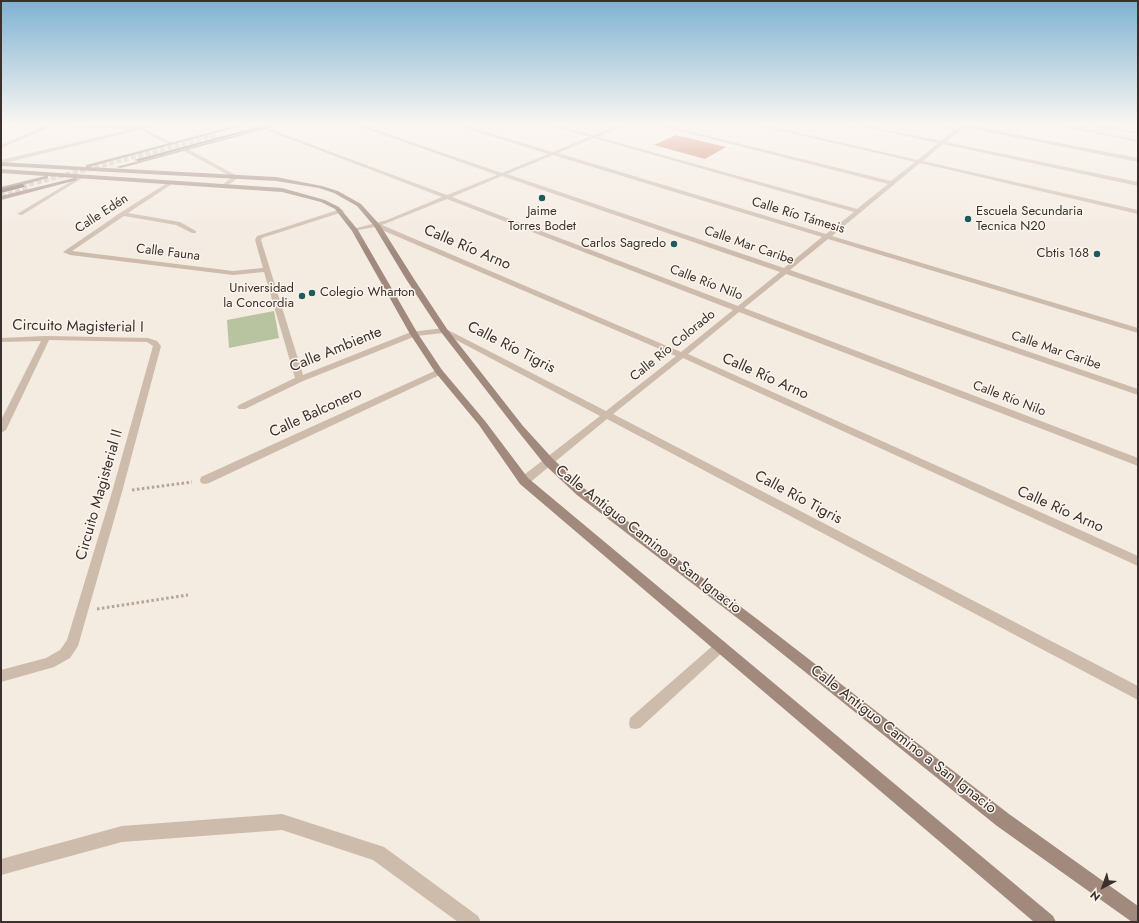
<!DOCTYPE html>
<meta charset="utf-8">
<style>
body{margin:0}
#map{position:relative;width:1139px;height:923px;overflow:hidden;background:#f4ebe1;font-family:Jost,sans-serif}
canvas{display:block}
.frame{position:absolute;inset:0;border:2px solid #3b302b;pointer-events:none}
.north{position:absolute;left:1083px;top:867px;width:40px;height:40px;-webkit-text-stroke:3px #fbf5ee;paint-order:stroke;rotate:221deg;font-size:11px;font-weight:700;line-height:16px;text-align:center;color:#3b302b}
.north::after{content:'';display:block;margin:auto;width:14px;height:18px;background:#3b302b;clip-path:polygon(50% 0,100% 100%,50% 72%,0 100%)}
</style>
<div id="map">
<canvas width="1139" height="923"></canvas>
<div class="frame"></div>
<div class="north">N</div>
</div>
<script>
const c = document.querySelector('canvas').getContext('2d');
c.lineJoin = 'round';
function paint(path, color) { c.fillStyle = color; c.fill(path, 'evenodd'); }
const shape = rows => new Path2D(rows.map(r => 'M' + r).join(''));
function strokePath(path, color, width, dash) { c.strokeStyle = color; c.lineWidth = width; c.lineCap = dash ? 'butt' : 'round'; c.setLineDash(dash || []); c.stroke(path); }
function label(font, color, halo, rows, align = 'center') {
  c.font = font + ' Jost,sans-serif'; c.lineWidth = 3; c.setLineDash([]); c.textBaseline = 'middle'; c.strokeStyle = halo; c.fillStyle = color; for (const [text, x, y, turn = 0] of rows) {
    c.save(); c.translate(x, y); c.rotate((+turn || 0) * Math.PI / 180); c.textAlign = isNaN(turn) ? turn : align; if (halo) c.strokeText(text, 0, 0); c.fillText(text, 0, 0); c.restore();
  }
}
paint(shape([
 [274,311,279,338,229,348,227,320]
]), '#b8c4a0');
paint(shape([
 [676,135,697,140,726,147,705,159,654,145]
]), '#c8694b');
strokePath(shape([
 [22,186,218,135],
 [1,196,30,188]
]), '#cfc6bd', 5, [5, 2.5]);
strokePath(shape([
 [132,490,192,482],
 [97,609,188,595]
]), '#b9a596', 3, [2.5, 2.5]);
paint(shape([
 [80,176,84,177,22,215,17,214,80,176],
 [721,641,725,642,727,646,725,650,640,728,635,729,630,728,629,723,630,718,717,642,721,641]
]), '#cdbbac');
paint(shape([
 [10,123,141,127,165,123,145,129,174,144,170,145,140,130,1,164,1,160,132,129,52,126,1,148,1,145,45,126,12,124,10,123],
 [350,123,356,123,502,173,548,154,450,123,456,123,553,152,589,137,543,123,549,123,593,135,624,123,629,123,598,137,857,209,888,184,649,123,656,123,891,181,915,162,748,123,755,123,918,160,938,143,847,123,854,123,941,141,959,126,947,123,962,124,968,123,966,125,1138,158,1138,162,964,127,946,142,1138,182,1138,186,943,144,923,161,1138,210,1138,214,920,163,832,236,1138,328,1138,333,828,239,790,270,1138,389,1138,395,786,274,744,308,1138,458,1138,466,739,312,688,354,1138,556,1138,566,683,358,613,414,1138,686,1138,700,607,419,528,484,520,484,519,481,520,478,600,416,443,333,416,336,303,381,245,409,239,409,237,407,239,405,295,378,264,272,233,275,70,255,63,252,120,213,170,181,173,183,172,184,128,213,180,222,196,231,196,233,192,233,176,225,124,216,72,251,233,271,263,268,255,240,257,236,341,209,344,211,343,212,262,238,261,240,303,375,411,332,444,328,606,411,676,356,375,227,353,231,353,229,387,220,442,197,264,129,264,127,447,195,497,175,350,123],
 [594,138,854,212,826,234,558,153,594,138],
 [553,155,822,237,784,268,507,174,553,155],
 [502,176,780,272,738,306,452,197,502,176],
 [447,199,733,310,681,352,382,225,447,199],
 [1045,123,1079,128,1083,123,1091,123,1138,132,1138,134,1086,125,1083,129,1138,140,1138,142,1045,123],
 [184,149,188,149,239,177,227,186,223,186,223,184,232,177,184,151,184,149],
 [46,336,148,338,157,341,161,346,122,492,78,646,70,658,54,667,1,682,1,670,46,658,60,650,67,640,112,492,153,346,147,342,49,340,6,430,1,433,1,420,41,341,1,342,1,338,46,336],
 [439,369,442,370,443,372,442,374,209,483,205,484,201,483,200,480,201,477,439,369],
 [282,814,384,847,478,916,481,922,458,922,373,860,282,830,122,842,1,875,1,859,122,826,282,814]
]), '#cdbbac');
paint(shape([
 [246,123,252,123,89,167,276,177,322,186,338,191,361,204,380,225,414,279,447,329,523,426,553,459,585,489,757,619,1009,814,1138,906,1138,922,1132,922,997,826,749,627,577,495,545,465,517,430,441,332,406,279,374,226,357,206,334,193,319,188,276,181,1,166,1,162,86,167,86,165,246,123],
 [281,123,287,123,121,168,116,167,281,123],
 [1,169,282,188,325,200,339,207,358,230,418,334,442,370,485,421,528,478,1053,916,1056,922,1034,922,520,484,479,425,435,372,410,334,352,231,335,209,321,202,282,192,76,178,77,180,1,200,1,196,74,178,48,176,48,178,1,191,1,187,45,176,1,173,1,169]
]), '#a18a7d');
paint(shape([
 [272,123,278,123,139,161,134,160,272,123],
 [22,184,25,186,24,187,1,193,1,189,22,184]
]), '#7d675c');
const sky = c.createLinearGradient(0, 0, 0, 252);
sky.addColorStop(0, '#7eb2d2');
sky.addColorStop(0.49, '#faf6f2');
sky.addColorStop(1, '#faf6f200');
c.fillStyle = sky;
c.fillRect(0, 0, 1139, 252);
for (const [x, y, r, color] of [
 [542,198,4,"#1f5a5e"],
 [968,219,4,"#1f5a5e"],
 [674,244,4,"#1f5a5e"],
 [1097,254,4,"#1f5a5e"],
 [312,293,4,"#1f5a5e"],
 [302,296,4,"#1f5a5e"]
]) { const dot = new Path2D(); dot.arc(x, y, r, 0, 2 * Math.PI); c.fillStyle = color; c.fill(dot); strokePath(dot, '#fbf5ee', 1.5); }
label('13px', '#3b302b', '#fbf5ee', [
 ["Jaime",542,212,"center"],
 ["Torres Bodet",542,227,"center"],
 ["Escuela Secundaria",976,212,"left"],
 ["Tecnica N20",976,227,"left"],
 ["Carlos Sagredo",666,244],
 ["Cbtis 168",1089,254],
 ["Universidad",294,289],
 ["la Concordia",294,304],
 ["Colegio Wharton",320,293,"left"]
], 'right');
label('13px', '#3b302b', '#fbf5ee', [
 ["Calle Edén",102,214,-33],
 ["Calle Río Támesis",798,216,17],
 ["Calle Mar Caribe",749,246,19],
 ["Calle Fauna",168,253,7],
 ["Calle Río Nilo",706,283,21],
 ["Calle Río Colorado",673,346,-39],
 ["Calle Mar Caribe",1056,351,19],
 ["Calle Río Nilo",1009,399,21]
]);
label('15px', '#3b302b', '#fbf5ee', [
 ["Calle Río Arno",467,248,23],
 ["Circuito Magisterial I",78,327,1],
 ["Calle Río Tigris",511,348,27],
 ["Calle Ambiente",336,350,-22],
 ["Calle Río Arno",765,377,24],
 ["Calle Balconero",316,413,-25],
 ["Circuito Magisterial II",100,495,-74],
 ["Calle Río Tigris",798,498,28],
 ["Calle Río Arno",1060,510,24],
 ["Calle Antiguo Camino a San Ignacio",648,540,38],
 ["Calle Antiguo Camino a San Ignacio",903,740,38]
]);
</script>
